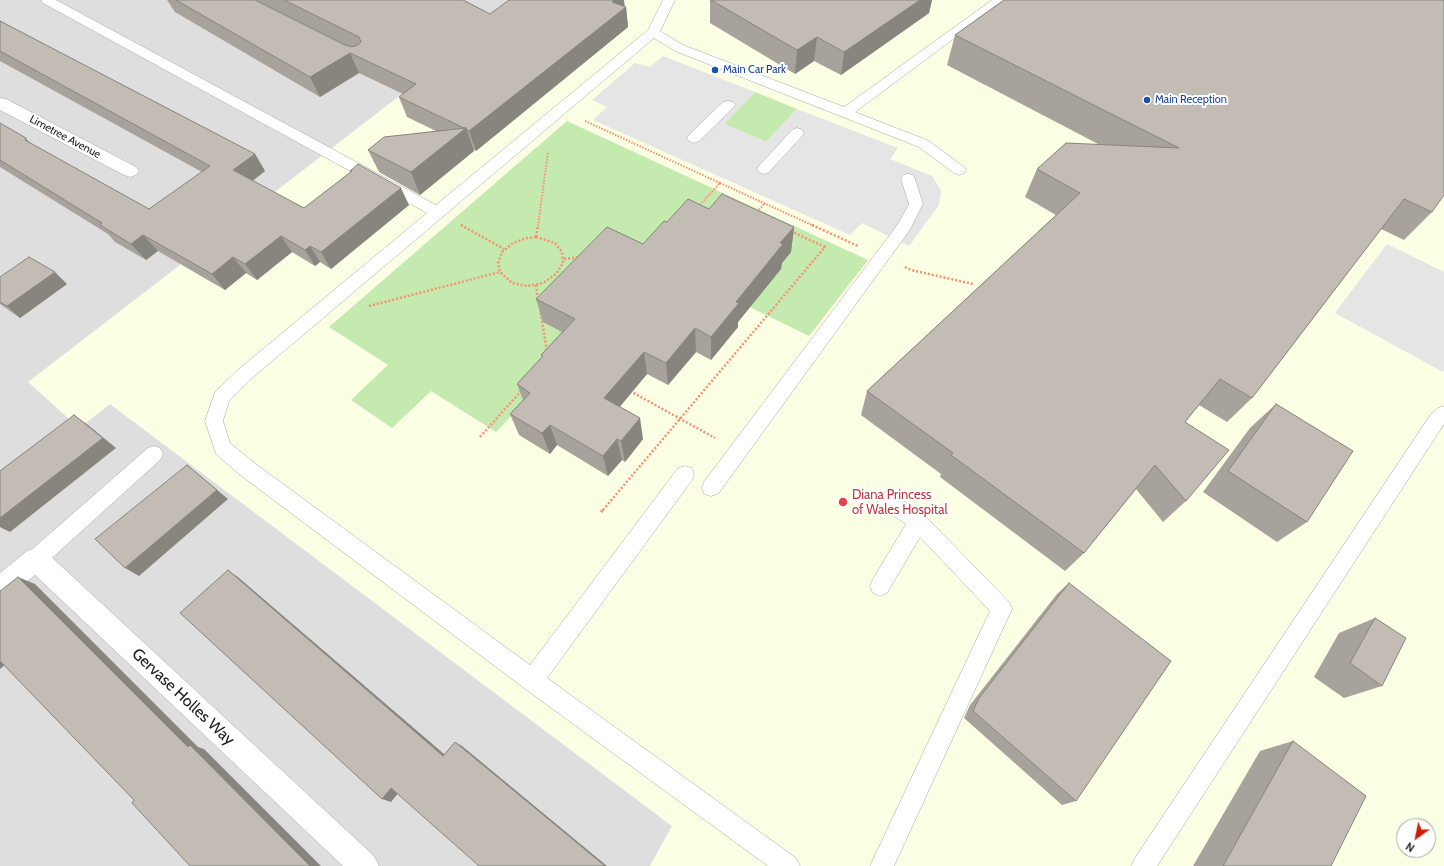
<!DOCTYPE html>
<style>
body{margin:0}
#map{position:relative;width:1444px;height:866px;overflow:hidden;background:#f1efe8;font-family:Cabin,sans-serif}
canvas{display:block}
.north{position:absolute;left:1396px;top:818px;width:40px;height:40px;box-sizing:border-box;background:#fff;border:1px solid #a6a6a6;border-radius:50%;rotate:213deg;font-size:11px;font-weight:700;line-height:16px;text-align:center;color:#212121}
.north::after{content:'';display:block;margin:auto;width:14px;height:18px;background:#d01c02;clip-path:polygon(50% 0,100% 100%,50% 72%,0 100%)}
</style>
<div id="map">
<canvas width="1444" height="866"></canvas>
<div class="north">N</div>
</div>
<script>
const c = document.querySelector('canvas').getContext('2d');
c.lineJoin = 'round';
function paint(path, color) { c.fillStyle = color; c.fill(path, 'evenodd'); }
const shape = rows => new Path2D(rows.map(r => 'M' + r).join(''));
function strokePath(path, color, width, dash) { c.strokeStyle = color; c.lineWidth = width; c.lineCap = dash ? 'butt' : 'round'; c.setLineDash(dash || []); c.stroke(path); }
function label(font, color, halo, rows, align = 'center') {
  c.font = font + ' Cabin,sans-serif'; c.lineWidth = 4; c.setLineDash([]); c.textBaseline = 'middle'; c.strokeStyle = halo; c.fillStyle = color; for (const [text, x, y, turn = 0] of rows) {
    c.save(); c.translate(x, y); c.rotate((+turn || 0) * Math.PI / 180); c.textAlign = isNaN(turn) ? turn : align; if (halo) c.strokeText(text, 0, 0); c.fillText(text, 0, 0); c.restore();
  }
}
paint(shape([
 [0,0,524,0,79,428,110,404,672,826,650,866,0,866]
]), '#dfdede');
paint(shape([
 [524,0,1444,0,1444,866,650,866,672,826,110,404,79,428,28,382],
 [1404,826,1428,826,1428,850,1404,850]
]), '#fbffe3');
paint(shape([
 [755,92,797,109,766,142,724,124],
 [567,121,868,260,809,336,658,262,496,432,431,391,392,428,351,400,388,365,329,327]
]), '#c5eaaf');
paint(shape([
 [663,56,755,92,724,124,766,142,797,109,898,148,890,159,932,176,941,190,939,205,909,246,862,223,850,235,593,120,607,107,592,100,635,63,650,67],
 [1387,244,1444,272,1444,370,1443,372,1335,313]
]), '#e5e5e5');
const lane = shape([
 [41,0,56,0,436,205,648,30,663,0,675,0,660,31,683,45,844,107,992,0,1006,0,855,112,929,141,964,167,966,170,964,173,959,175,954,173,919,147,675,51,654,38,251,379,229,401,223,421,230,443,253,462,530,665,678,468,685,466,692,468,694,474,692,480,547,678,796,858,800,866,768,866,524,688,239,474,216,454,205,421,215,392,239,369,427,213,43,3,41,0],
 [728,101,733,102,735,105,733,108,699,141,694,143,689,141,687,138,689,135,723,102,728,101],
 [797,128,802,130,804,133,802,136,769,172,764,174,759,172,757,169,759,166,792,130,797,128],
 [908,174,913,175,915,179,923,204,909,231,718,494,711,496,704,494,702,488,704,482,898,224,909,204,901,179,903,175,908,174],
 [1444,406,1444,424,1157,866,1131,866,1135,858,1431,414,1438,408,1444,406],
 [154,446,160,448,163,454,160,460,43,566,36,568,29,566,26,559,29,552,148,448,154,446],
 [888,492,895,495,925,516,1009,602,1012,609,894,866,870,866,990,611,920,537,887,593,880,596,873,593,870,586,873,579,906,524,881,507,879,501,881,495,888,492]
]);
const street = shape([
 [0,98,6,99,136,167,139,171,136,175,130,177,124,175,0,110,0,98],
 [36,548,45,551,374,856,379,866,343,866,35,575,9,596,0,600,0,573,27,551,36,548]
]);
strokePath(lane, '#a8a8a8', 1);
strokePath(street, '#a8a8a8', 1);
strokePath(shape([
 [585,121,720,183,698,207],
 [720,183,814,226],
 [757,212,765,203],
 [461,225,463,226],
 [538,226,548,152]
]), '#f89072', 2, [1.5, 1.5]);
strokePath(shape([
 [461,225,504,249],
 [812,225,858,246],
 [536,237,555,243,562,252,563,263,556,274,543,283,527,286,512,283,500,272,498,263,502,252,513,243,527,238,536,237],
 [536,237,538,225],
 [564,259,581,257],
 [905,267,911,270,973,284],
 [536,285,538,300],
 [369,306,500,272],
 [540,309,547,351],
 [630,391,715,438],
 [480,437,522,390],
 [603,510,825,247,790,231]
]), '#f89072', 2.5, [2, 2]);
strokePath(shape([
 [601,512,604,509]
]), '#f89072', 3, [2.5, 2.5]);
paint(lane, '#fff');
paint(street, '#fff');
paint(shape([
 [167,0,463,0,490,14,625,7,626,7,628,27,476,151,473,149,474,151,420,195,379,172,368,150,436,131,407,117,399,97,403,94,359,73,320,97,175,12],
 [710,0,932,0,929,13,841,75,814,61,795,74,710,23],
 [1004,0,1432,212,1404,240,1381,229,1252,398,1227,422,1199,405,1185,422,1186,501,1163,522,1136,489,1084,553,1065,571,940,477,941,474,861,415,867,391,1056,215,1025,197,1037,169,1100,145,947,65,955,35],
 [0,21,255,154,265,171,253,181,304,208,351,172,350,171,409,205,331,269,320,262,315,266,292,252,257,280,246,273,225,290,158,251,146,260,115,242,108,234,0,167,0,123,26,138,30,143,149,209,202,172,0,61],
 [709,209,794,227,791,252,782,263,781,269,738,322,738,327,711,360,696,352,668,385,647,374,620,407,643,439,625,462,622,460,608,476,557,445,550,454,519,435,510,414,523,400,517,384,542,357,541,355,562,332,543,322,536,299,643,244],
 [0,277,67,284,20,318,0,304],
 [1276,404,1307,522,1277,542,1203,492,1250,428],
 [1069,583,1076,801,1062,805,964,718,970,705,1057,594],
 [1375,618,1382,686,1344,698,1314,677,1339,633],
 [1293,741,1331,866,1193,866,1260,751]
]), '#a7a29b');
paint(shape([
 [614,0,624,0,625,8,626,7,628,27,476,151,469,131],
 [920,0,932,0,929,13,841,75,844,52],
 [817,37,814,61,795,74,797,50],
 [350,53,359,73,320,97,310,77],
 [466,128,474,151,420,195,411,172],
 [255,154,265,171,244,187,233,170],
 [401,188,409,205,331,269,321,252],
 [794,227,791,252,782,263,781,269,738,322,738,327,711,360,711,337,736,302,780,243],
 [143,235,158,251,146,260,131,244],
 [281,236,292,252,257,280,245,264],
 [310,246,320,262,315,266,305,250],
 [233,257,246,273,225,290,212,274],
 [55,272,67,284,20,318,7,306],
 [695,328,696,352,668,385,666,363],
 [644,352,647,374,609,419,604,398],
 [74,415,88,425,116,448,10,532,0,527,0,518],
 [640,418,643,439,625,462,621,441],
 [550,425,557,445,550,454,542,433],
 [617,439,622,460,608,476,603,456],
 [187,465,228,499,139,576,125,568],
 [228,570,239,578,451,760,443,756],
 [18,577,35,584,198,747,204,749,321,866,310,866,188,747],
 [0,656,11,660,0,669],
 [455,742,462,746,607,866,605,866],
 [391,788,400,791,391,802,382,799]
]), '#88847e');
const building = shape([
 [176,0,255,0,345,45,352,47,358,45,361,42,359,37,284,0,463,0,490,14,509,0,614,0,612,2,626,7,469,131,467,130,466,128,464,128,399,97,416,84,350,53,310,77,176,0],
 [711,0,920,0,844,52,817,37,797,50,711,0],
 [1004,0,1444,0,1444,195,1432,212,1404,199,1252,398,1220,379,1185,422,1229,450,1186,501,1155,465,1084,553,951,455,953,453,867,391,1080,193,1037,169,1066,143,1179,148,955,35,1004,0],
 [0,21,255,154,233,170,304,208,352,171,350,171,358,164,401,188,321,252,310,246,305,250,281,236,245,264,233,257,212,274,143,235,131,244,100,225,102,223,0,160,0,123,26,138,25,140,149,209,210,166,0,51,0,21],
 [466,128,411,172,368,150,384,137,466,128],
 [722,194,794,227,780,243,783,244,736,302,739,303,711,337,695,328,666,363,644,352,604,398,640,418,621,441,617,439,603,456,550,425,542,433,510,414,530,393,517,384,543,356,541,355,575,319,536,299,607,227,643,244,664,221,667,222,688,199,709,209,722,194],
 [29,257,55,272,7,306,0,302,0,277,29,257],
 [1276,404,1353,451,1307,522,1228,471,1276,404],
 [74,415,103,438,0,518,0,471,74,415],
 [187,465,217,490,125,568,95,539,187,465],
 [228,570,443,756,455,742,605,866,479,866,391,788,382,799,180,613,228,570],
 [18,577,188,747,190,745,310,866,190,866,132,803,134,800,0,661,0,591,18,577],
 [1069,583,1171,661,1076,801,973,711,979,698,1069,583],
 [1375,618,1406,638,1382,686,1350,663,1375,618],
 [1293,741,1366,796,1331,866,1223,866,1293,741]
]);
paint(building, '#c2bcb4');
strokePath(building, '#88847e', 1);
for (const [x, y, r, color] of [
 [715,70,4,"#1a4fb4"],
 [1147,100,4,"#1a4fb4"],
 [843,502,5,"#e0444e"]
]) { const dot = new Path2D(); dot.arc(x, y, r, 0, 2 * Math.PI); c.fillStyle = color; c.fill(dot); strokePath(dot, '#fff', 1.5); }
label('11px', '#164399', '#fff', [
 ["Main Car Park",723,70],
 ["Main Reception",1155,100]
], 'left');
label('11px', '#212121', '#fff', [
 ["Limetree Avenue",65,137,28]
]);
label('13px', '#be3a42', '#fff', [
 ["Diana Princess",852,495],
 ["of Wales Hospital",852,510]
], 'left');
label('16px', '#212121', '#fff', [
 ["Gervase Holles Way",183,697,43]
]);
</script>
